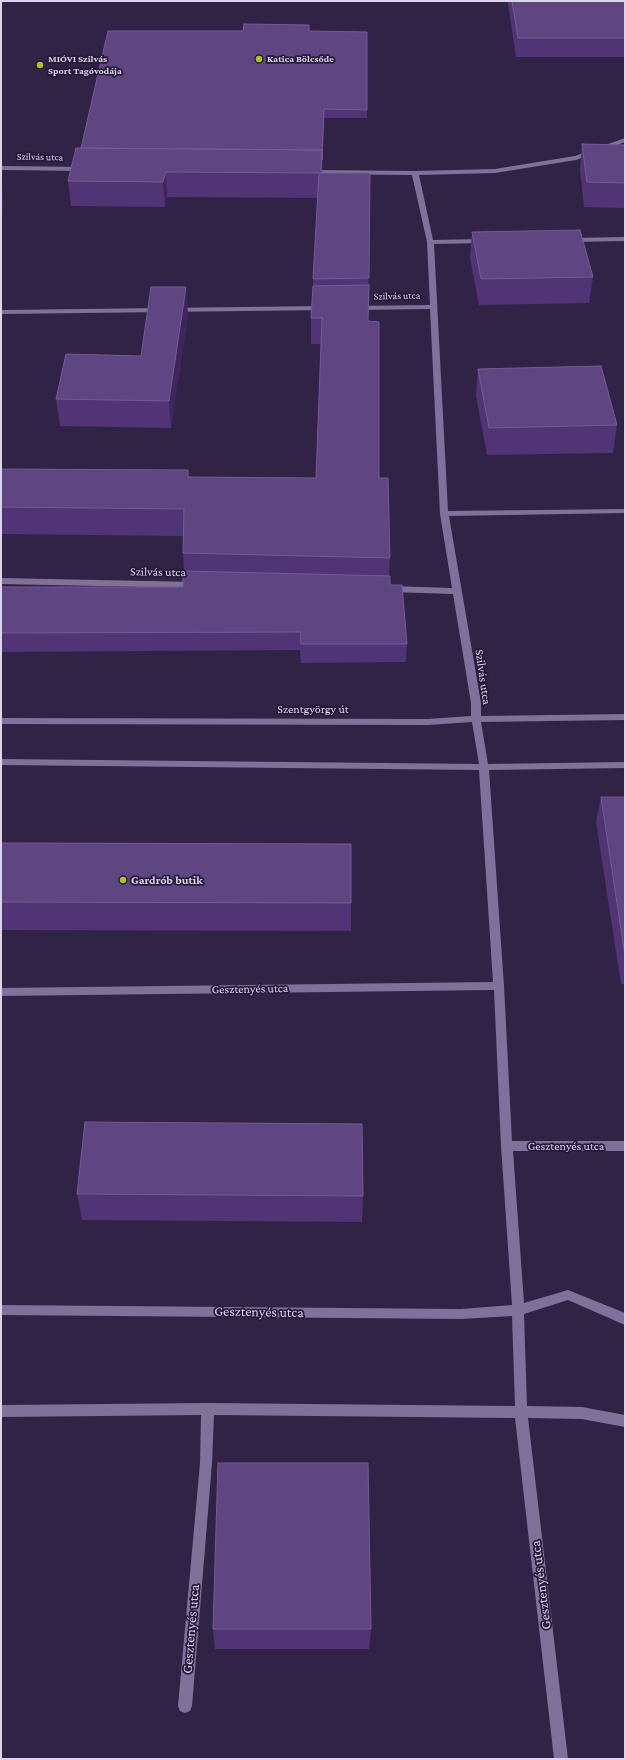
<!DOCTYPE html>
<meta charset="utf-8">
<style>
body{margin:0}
#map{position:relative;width:626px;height:1760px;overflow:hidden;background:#312346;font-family:"Crimson Pro",serif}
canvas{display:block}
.frame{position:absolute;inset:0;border:2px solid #dbd4eb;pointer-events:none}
</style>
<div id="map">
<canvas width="626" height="1760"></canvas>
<div class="frame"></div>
</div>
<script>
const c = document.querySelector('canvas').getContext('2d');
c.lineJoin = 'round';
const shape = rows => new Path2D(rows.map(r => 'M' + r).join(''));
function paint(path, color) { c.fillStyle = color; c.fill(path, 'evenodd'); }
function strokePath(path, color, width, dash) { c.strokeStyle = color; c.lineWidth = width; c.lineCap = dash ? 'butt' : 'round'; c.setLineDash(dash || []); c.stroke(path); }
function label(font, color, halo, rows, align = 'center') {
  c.font = font + ' "Crimson Pro",serif'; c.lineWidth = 3.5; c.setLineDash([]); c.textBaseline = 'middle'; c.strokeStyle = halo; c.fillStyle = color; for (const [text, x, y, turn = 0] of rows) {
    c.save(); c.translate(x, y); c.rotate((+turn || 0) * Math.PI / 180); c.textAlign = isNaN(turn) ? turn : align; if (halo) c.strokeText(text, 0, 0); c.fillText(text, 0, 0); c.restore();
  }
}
paint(shape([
 [625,138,625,142,576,160,495,173,419,175,433,240,484,239,487,241,484,243,434,244,448,511,625,509,625,513,449,516,481,703,481,716,625,714,625,720,481,722,488,764,625,762,625,768,489,770,504,986,512,1141,625,1141,625,1151,513,1151,524,1303,568,1290,625,1313,625,1325,568,1300,524,1314,527,1406,582,1407,625,1415,625,1427,582,1419,528,1418,568,1759,554,1759,515,1418,214,1415,212,1463,192,1706,190,1711,185,1713,180,1711,178,1706,200,1463,201,1415,1,1417,1,1405,208,1403,515,1406,512,1316,461,1319,1,1315,1,1305,461,1309,512,1305,501,1146,494,990,1,996,1,988,493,982,479,770,1,765,1,759,479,764,472,722,428,725,1,724,1,718,428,719,471,716,471,703,453,594,390,592,386,589,390,586,452,588,440,514,430,309,355,310,351,308,355,306,430,305,427,242,412,175,309,174,306,172,309,170,415,171,495,169,575,156,625,138],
 [1,166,83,167,86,169,83,171,1,170,1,166],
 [625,237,625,241,570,242,567,240,570,238,625,237],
 [325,306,329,308,328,310,1,314,1,310,325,306],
 [1,578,196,582,200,585,196,588,1,584,1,578]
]), '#7f719a');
paint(shape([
 [508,1,625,1,625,57,516,57,508,4],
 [309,25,309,31,367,32,367,118,324,118,322,173,370,173,368,321,379,478,390,558,389,576,390,585,407,644,406,662,301,663,300,650,1,652,1,587,183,587,184,571,183,553,183,536,1,534,1,469,188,477,316,478,321,344,311,344,311,318,318,198,167,197,165,207,71,206,68,181,81,148,243,31],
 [582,144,625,145,625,208,584,207,580,169],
 [472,232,593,277,589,303,479,305,470,258],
 [188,314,171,428,60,426,56,399,141,356],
 [478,369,617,425,613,453,487,455,476,396],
 [601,797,625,797,625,984,621,984,596,822],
 [1,843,351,903,351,931,1,930],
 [77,1194,363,1196,362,1222,82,1220],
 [213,1629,371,1629,369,1649,215,1649]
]), '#503476');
paint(shape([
 [166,172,167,197,165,207,163,182],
 [1,180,4,204,1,215],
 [186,287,188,314,171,428,169,401]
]), '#3e265d');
const building = shape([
 [512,1,625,1,625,38,518,38,512,1],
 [244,24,309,25,309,31,367,32,367,110,324,109,322,160,322,150,81,148,108,31,243,31,244,24],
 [582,144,625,145,625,183,587,182,582,144],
 [76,148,322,150,321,173,370,173,369,278,313,279,319,173,166,172,163,182,68,181,76,148],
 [580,230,593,277,481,279,472,232,580,230],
 [369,285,368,321,379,322,379,478,388,478,390,558,183,553,184,509,1,507,1,469,188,470,188,477,316,478,322,318,311,318,313,286,369,285],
 [151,287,186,287,169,401,56,399,66,354,141,356,151,287],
 [601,366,617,425,489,428,478,369,601,366],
 [183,571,390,576,390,585,402,585,407,644,301,644,300,632,1,633,1,587,183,587,183,571],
 [601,797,625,797,625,956,601,797],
 [1,843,351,844,351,903,1,902,1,843],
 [85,1122,362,1124,363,1196,77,1194,85,1122],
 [218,1463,368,1463,371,1629,213,1629,218,1463]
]);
paint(building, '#5f4582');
strokePath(building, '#735c93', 1);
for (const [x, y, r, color] of [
 [259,59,4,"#a8c71b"],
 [40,65,4,"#a8c71b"],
 [123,880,4,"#a8c71b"]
]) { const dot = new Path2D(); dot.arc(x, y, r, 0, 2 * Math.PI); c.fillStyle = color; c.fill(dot); strokePath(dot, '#27193b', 1.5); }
label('bold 10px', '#dbd4eb', '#27193b', [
 ["MIÓVI Szilvás",48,59],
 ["Sport Tagóvodája",48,71],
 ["Katica Bölcsőde",267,59]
], 'left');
label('10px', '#dbd4eb', '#27193b', [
 ["Szilvás utca",40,157,1],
 ["Szilvás utca",397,296,-1]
]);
label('12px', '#dbd4eb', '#27193b', [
 ["Szilvás utca",158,572,1],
 ["Szilvás utca",483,677,82],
 ["Szentgyörgy út",313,709],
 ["Gesztenyés utca",250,989,-1],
 ["Gesztenyés utca",566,1146]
]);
label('bold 12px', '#dbd4eb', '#27193b', [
 ["Gardrób butik",131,880]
], 'left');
label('14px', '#dbd4eb', '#27193b', [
 ["Gesztenyés utca",259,1312,1],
 ["Gesztenyés utca",541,1585,-97],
 ["Gesztenyés utca",191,1629,-85]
]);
</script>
